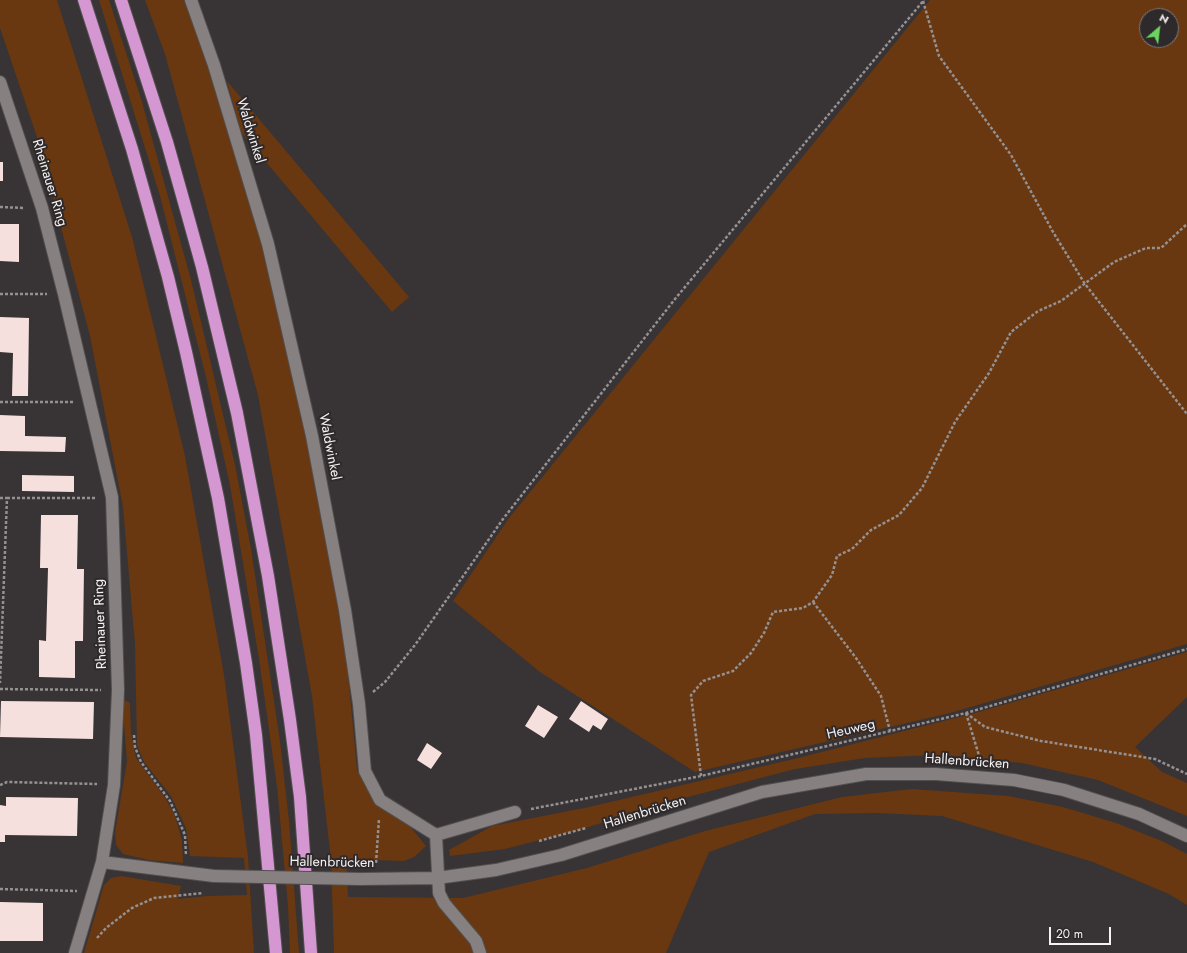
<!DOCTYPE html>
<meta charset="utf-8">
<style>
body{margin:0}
#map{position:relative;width:1187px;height:953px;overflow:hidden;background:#383334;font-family:Jost,sans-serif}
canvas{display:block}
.north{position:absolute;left:1139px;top:8px;width:40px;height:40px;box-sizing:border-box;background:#2e292a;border:1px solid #7e797a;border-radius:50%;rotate:28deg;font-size:11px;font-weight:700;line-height:16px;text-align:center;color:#f5f2f3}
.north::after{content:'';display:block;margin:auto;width:14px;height:18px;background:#6cd362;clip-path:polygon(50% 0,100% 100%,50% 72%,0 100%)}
.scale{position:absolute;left:1049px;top:927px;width:62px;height:18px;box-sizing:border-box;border:2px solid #f5f2f3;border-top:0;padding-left:5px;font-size:12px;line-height:14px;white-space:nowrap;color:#f5f2f3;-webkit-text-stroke:3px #2e292a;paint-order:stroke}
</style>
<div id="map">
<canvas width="1187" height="953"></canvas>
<div class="north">N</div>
<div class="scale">20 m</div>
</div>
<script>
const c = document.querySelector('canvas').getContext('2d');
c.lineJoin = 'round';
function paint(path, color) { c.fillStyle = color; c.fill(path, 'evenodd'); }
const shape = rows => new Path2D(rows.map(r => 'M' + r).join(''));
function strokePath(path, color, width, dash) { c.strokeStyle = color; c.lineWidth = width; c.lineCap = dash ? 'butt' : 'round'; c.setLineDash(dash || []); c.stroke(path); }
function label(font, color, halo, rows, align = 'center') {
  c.font = font + ' Jost,sans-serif'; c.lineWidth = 4; c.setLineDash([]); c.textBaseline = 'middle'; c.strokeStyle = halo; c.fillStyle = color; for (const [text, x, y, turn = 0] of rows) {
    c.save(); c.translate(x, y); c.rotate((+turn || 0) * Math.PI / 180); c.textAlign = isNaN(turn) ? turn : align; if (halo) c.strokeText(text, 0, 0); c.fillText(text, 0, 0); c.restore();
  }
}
paint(shape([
 [0,0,57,0,132,237,185,456,224,675,248,857,254,953,84,953,104,885,111,878,121,876,181,886,178,899,207,896,247,895,244,858,190,856,186,828,171,796,144,762,137,745,135,644,123,507,90,336,37,137,0,28],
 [99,0,109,0,142,102,191,280,235,465,251,549,280,741,289,821,299,953,290,953,288,906,277,786,259,659,230,485,206,377,160,196],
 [145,0,187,0,256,224,286,343,310,449,346,653,357,770,379,808,384,808,409,825,426,846,414,857,404,861,346,859,348,897,463,898,587,868,705,831,842,797,912,789,1008,796,1063,807,1116,823,1162,841,1187,854,1187,905,1169,894,1093,862,942,816,877,813,815,814,709,852,666,953,334,953,331,859,312,696,258,395,165,54],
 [930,0,1187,0,1187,644,950,713,695,772,540,672,453,601,509,518],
 [1147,16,1171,16,1171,40,1147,40],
 [227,81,409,297,392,312,240,131],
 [1187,652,1187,697,1135,747,1162,772,1187,783,1187,816,1098,780,1022,763,935,755,865,758,795,769,665,803,582,829,505,849,450,856,449,850,492,826,589,807,798,758,975,713],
 [122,699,130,703,131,733,136,758,166,799,175,816,182,840,183,863,149,860,123,854,116,845,115,832,127,762]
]), '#693810');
paint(shape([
 [0,162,3,162,3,181,0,181],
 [0,224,19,224,19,262,0,261],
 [0,317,29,318,28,396,12,396,13,353,0,352],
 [0,415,25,416,25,436,66,437,65,452,0,451],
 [22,475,74,476,74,492,22,491],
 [41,515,78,515,77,569,84,569,83,641,75,641,75,678,39,677,39,640,46,641,47,605,48,568,40,568],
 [1,701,94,702,93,739,0,737],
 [581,701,608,719,601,730,593,725,589,732,569,719],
 [538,705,558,717,544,738,525,726],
 [427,743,442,753,431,769,417,760],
 [6,797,78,798,77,836,5,835,5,842,0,842,0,805,6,806],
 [0,902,43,903,43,941,0,941]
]), '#f6e0dd');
const minor = shape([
 [191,0,214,65,268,244,312,436,345,610,359,704,365,771,380,800,436,835,439,893,444,903,476,941,480,953],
 [0,82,42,208,64,294,112,497,118,690,114,785,102,862,75,953],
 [436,835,515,812],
 [102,862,214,876],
 [361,879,437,878,496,870,561,855,762,792,866,774,936,774,1014,780,1064,790,1139,814,1187,836]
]);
const highway = shape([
 [84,0,132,149,168,277,186,352,218,498,246,663,256,735,276,953],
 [121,0,167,142,187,213,202,267,237,413,268,576,290,720,300,797,311,953]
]);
strokePath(minor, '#524f50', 14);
strokePath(highway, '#524f50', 14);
strokePath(shape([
 [923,1,939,56,1011,155,1053,232,1085,284,1187,414],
 [0,207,25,208],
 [0,294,47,294],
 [0,402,73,402],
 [0,498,7,498,0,683],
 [7,498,96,498],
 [813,602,856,658,881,696,890,731],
 [0,689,101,690],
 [373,692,385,682,415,645,503,519,675,299,924,0],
 [966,713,985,727,1041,741,1155,759,1187,774],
 [966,713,981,762],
 [134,735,135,747,141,762,170,801,185,835,186,856],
 [701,776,691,695,703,681,733,671,751,653,764,633,773,612,803,608,813,602,832,575,837,556,852,549,871,530,899,515,922,488,955,422,989,373,1011,332,1038,311,1061,301,1114,262,1146,248,1161,248,1187,224],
 [0,785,7,782,97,784],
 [531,809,701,776,966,713,1187,649],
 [539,841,586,828],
 [376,863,379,819],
 [0,889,77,891],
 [97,938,106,928,132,908,154,898,203,893]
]), '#959192', 2.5, [3, 2]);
strokePath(minor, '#868081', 12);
strokePath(highway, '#d597d2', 12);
const minorBridge = shape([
 [214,876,361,879]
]);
strokePath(minorBridge, '#524f50', 14, []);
strokePath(minorBridge, '#868081', 12);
label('14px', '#f5f2f3', '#2e292a', [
 ["Waldwinkel",250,131,73],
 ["Rheinauer Ring",49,183,73],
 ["Waldwinkel",329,447,79],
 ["Rheinauer Ring",101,624,-92],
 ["Heuweg",851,730,-13],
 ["Hallenbrücken",967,762,4],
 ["Hallenbrücken",645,813,-17],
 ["Hallenbrücken",332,863,1]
]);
</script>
